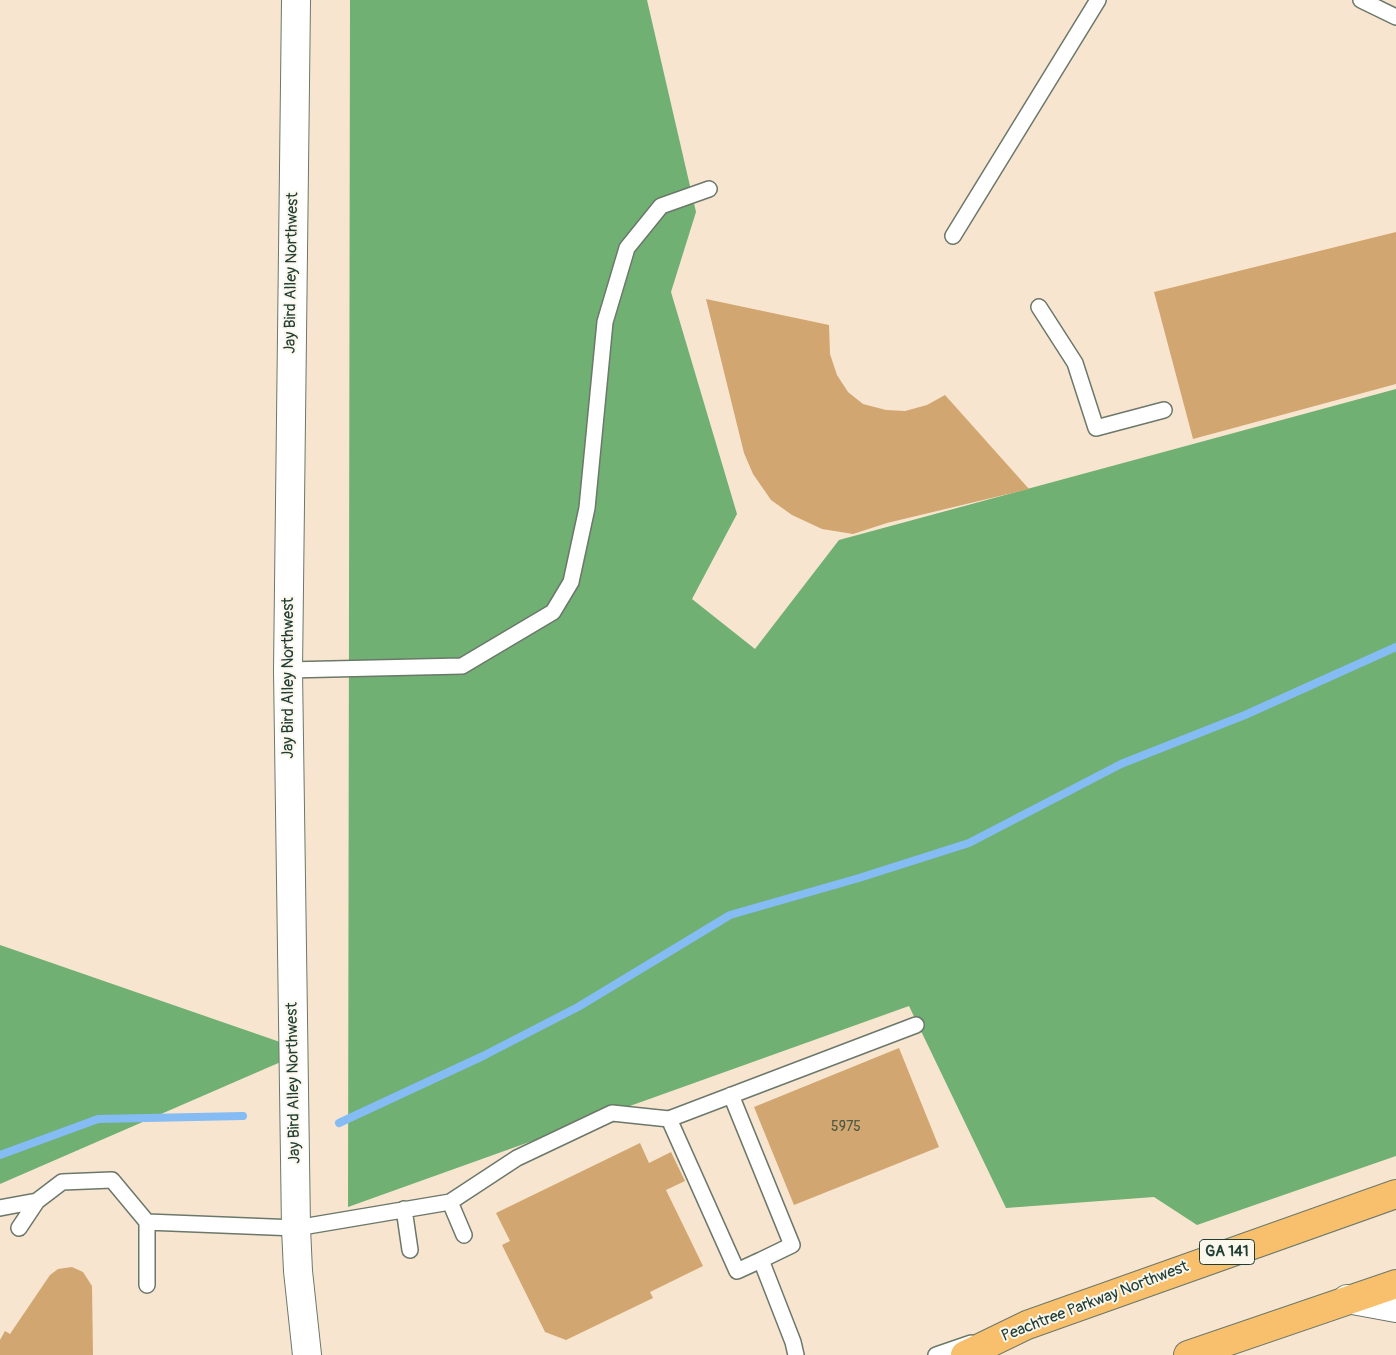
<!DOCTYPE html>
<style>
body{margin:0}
canvas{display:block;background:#f7e5cf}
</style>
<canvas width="1396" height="1355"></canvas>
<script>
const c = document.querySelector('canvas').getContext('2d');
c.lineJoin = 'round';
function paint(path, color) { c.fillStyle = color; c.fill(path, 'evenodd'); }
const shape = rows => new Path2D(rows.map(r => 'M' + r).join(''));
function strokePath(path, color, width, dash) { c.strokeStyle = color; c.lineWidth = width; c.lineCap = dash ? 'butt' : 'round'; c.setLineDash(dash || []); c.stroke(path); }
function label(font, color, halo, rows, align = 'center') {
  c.font = font + ' Pangolin,sans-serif'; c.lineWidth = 4; c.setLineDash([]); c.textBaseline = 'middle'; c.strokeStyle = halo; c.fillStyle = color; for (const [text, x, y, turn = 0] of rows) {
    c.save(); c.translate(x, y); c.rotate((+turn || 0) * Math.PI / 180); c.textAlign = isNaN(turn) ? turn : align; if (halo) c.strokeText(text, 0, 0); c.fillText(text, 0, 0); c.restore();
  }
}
paint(shape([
 [350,0,647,0,696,212,671,292,737,514,692,599,755,649,839,540,1396,389,1396,1156,1197,1225,1154,1197,1006,1208,909,1006,348,1207],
 [0,945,306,1051,0,1184]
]), '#70b073');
strokePath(shape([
 [339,1123,483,1056,578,1007,730,915,859,878,969,843,1121,764,1245,715,1396,647],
 [0,1155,98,1119,243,1116]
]), '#85bcf4', 8);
paint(shape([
 [1396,232,1396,384,1193,439,1154,292],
 [706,299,829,325,830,354,837,375,848,392,863,404,886,410,905,411,927,405,945,395,1029,489,887,523,853,534,822,529,792,515,771,500,753,474,744,453],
 [899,1048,939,1147,794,1205,754,1107],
 [640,1143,649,1163,671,1152,685,1181,666,1190,703,1266,650,1292,653,1298,566,1340,545,1332,502,1245,510,1241,496,1213],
 [72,1267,83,1272,92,1286,93,1355,0,1355,0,1340,5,1331,10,1334,50,1275,58,1269]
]), '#d2a670');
const service = shape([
 [1361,0,1396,17],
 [953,236,1098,0],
 [1039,307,1075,363,1096,428,1164,410],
 [288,670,462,666,553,612,571,582,587,508,605,322,627,248,661,206,709,189],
 [731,1095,792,1245,761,1260,793,1342,796,1355],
 [669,1119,737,1271,761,1260],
 [450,1202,464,1235],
 [0,1208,37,1201],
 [404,1209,410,1250],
 [147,1222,296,1228,450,1202,517,1158,612,1113,669,1119,916,1025],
 [19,1228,37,1201,62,1182,112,1180,147,1222,147,1285],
 [936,1355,971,1343]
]);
const minor = shape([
 [1347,1299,1396,1308]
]);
const tertiary = shape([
 [296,0,288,670,296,1228,298,1271,307,1355]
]);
const trunk = shape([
 [965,1355,1027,1325,1396,1194],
 [1188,1355,1396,1284]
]);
strokePath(service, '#6b786a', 18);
strokePath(minor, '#6b786a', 30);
strokePath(tertiary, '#6b786a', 30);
strokePath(trunk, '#6b786a', 30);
strokePath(service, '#fff', 15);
strokePath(minor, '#fff', 28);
strokePath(tertiary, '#fff', 28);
strokePath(trunk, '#f8bf6c', 28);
label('14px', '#4c5743', null, [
 ["5975",846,1127]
]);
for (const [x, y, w] of [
 [1227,1252,55]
]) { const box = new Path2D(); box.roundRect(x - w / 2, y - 12.5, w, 25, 4); c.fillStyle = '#fbf7ec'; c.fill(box); strokePath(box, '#1f3d34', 1); }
label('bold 15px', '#1f3d34', null, [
 ["GA 141",1227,1252]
]);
label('16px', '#1f3d34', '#fbf7ec', [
 ["Jay Bird Alley Northwest",292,273,-89],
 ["Jay Bird Alley Northwest",289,678,-90],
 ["Jay Bird Alley Northwest",294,1083,-91],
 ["Peachtree Parkway Northwest",1095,1302,-21]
]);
</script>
